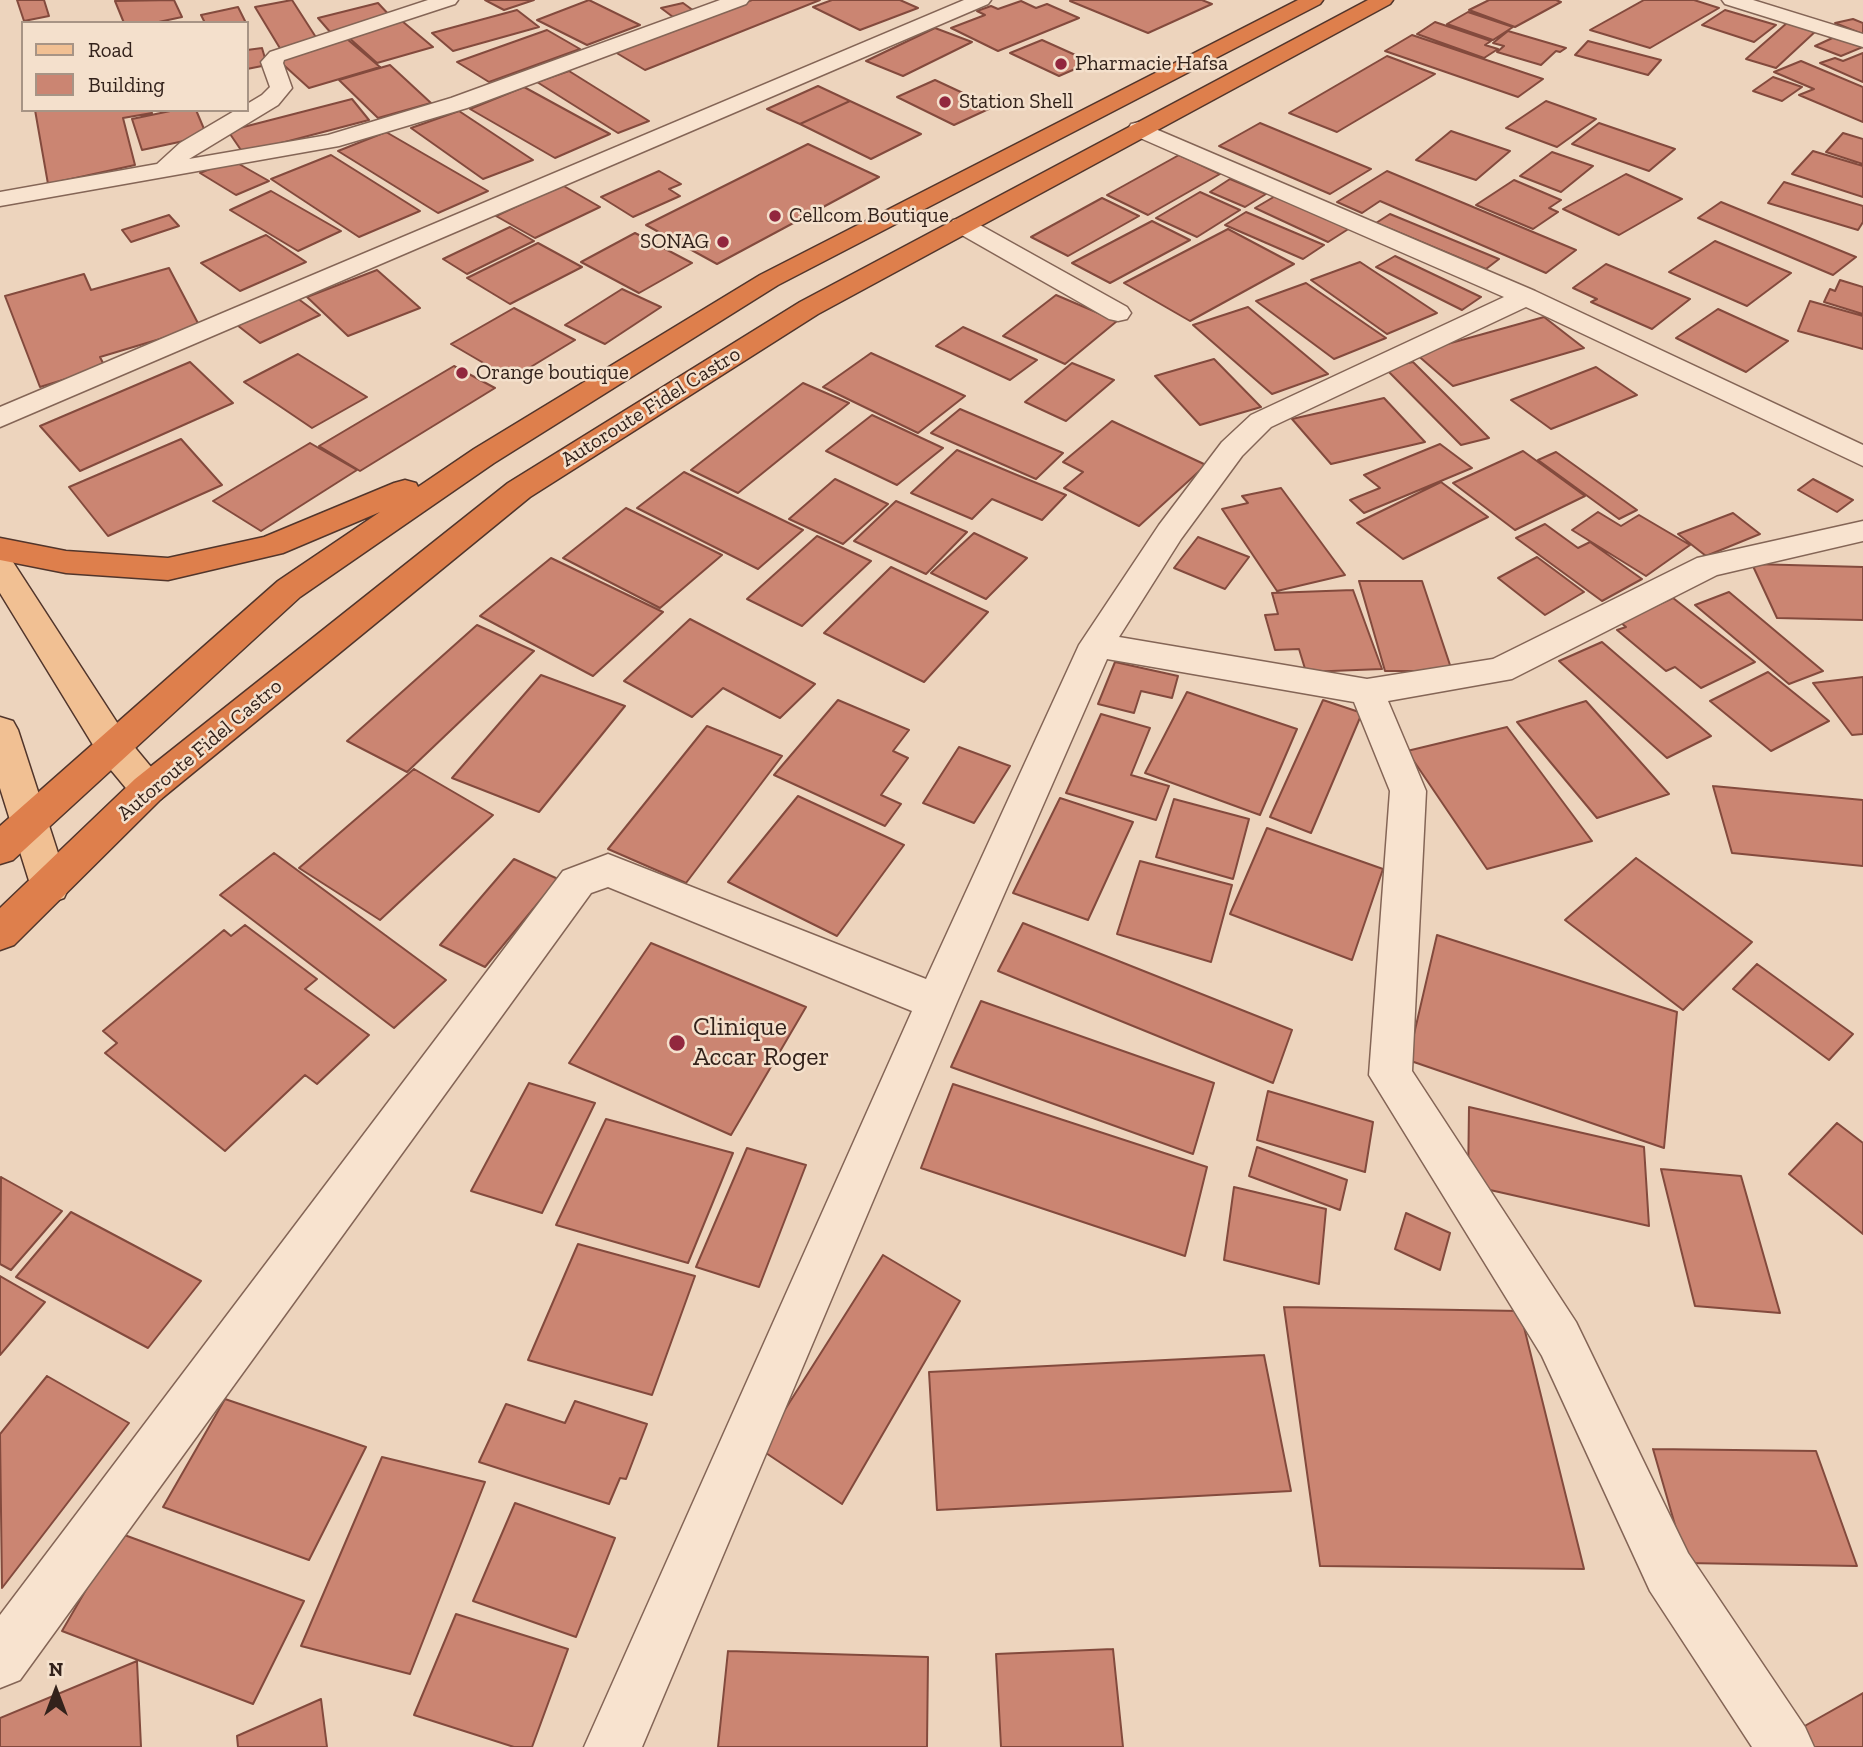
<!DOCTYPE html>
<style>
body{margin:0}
#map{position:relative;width:1863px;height:1747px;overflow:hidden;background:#edd4bd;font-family:"Zilla Slab",serif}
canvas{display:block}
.legend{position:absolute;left:21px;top:21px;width:228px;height:91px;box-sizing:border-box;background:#f4e0cc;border:2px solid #a79485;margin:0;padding:9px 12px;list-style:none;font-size:21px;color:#33221b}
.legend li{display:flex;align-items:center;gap:14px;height:35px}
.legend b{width:35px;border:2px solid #a79485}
.north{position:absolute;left:21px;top:1656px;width:70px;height:70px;-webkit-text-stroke:5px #f4e0cc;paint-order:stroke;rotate:0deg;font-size:19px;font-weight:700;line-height:28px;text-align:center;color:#33221b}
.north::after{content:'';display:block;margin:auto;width:24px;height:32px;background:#33221b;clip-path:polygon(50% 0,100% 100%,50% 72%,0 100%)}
</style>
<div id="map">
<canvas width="1863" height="1747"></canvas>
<ul class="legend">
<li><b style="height:9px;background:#f1c093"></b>Road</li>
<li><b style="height:19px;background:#cb8572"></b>Building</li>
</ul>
<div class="north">N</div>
</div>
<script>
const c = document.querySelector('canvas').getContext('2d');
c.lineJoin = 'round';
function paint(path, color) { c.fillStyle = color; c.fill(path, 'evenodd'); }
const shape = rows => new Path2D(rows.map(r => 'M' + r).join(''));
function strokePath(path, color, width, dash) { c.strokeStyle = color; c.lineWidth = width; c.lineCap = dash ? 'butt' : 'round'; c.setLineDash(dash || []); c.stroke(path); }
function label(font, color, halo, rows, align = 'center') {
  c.font = font + ' "Zilla Slab",serif'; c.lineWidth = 5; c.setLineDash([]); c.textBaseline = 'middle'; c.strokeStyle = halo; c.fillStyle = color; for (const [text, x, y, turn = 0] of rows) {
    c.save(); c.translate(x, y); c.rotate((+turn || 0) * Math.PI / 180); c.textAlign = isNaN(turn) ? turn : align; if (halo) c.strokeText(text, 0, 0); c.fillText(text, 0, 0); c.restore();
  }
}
const building = shape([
 [17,0,44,0,49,16,24,21,17,0],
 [174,0,182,17,154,23,124,23,115,1,174,0],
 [292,0,319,42,281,50,255,7,292,0],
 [485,0,534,0,504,10,485,0],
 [589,0,640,25,587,45,537,20,589,0],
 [752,0,820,0,645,70,615,52,752,0],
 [832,0,900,0,918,8,860,30,813,7,832,0],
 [1072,0,1202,0,1212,4,1148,33,1070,1,1072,0],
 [1489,0,1556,0,1561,2,1515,27,1469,10,1489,0],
 [1644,0,1694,0,1719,8,1650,48,1590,30,1644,0],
 [1021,1,1036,8,1047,4,1079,18,998,51,951,28,985,15,977,11,991,6,998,9,1021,1],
 [378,3,392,18,331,33,318,18,378,3],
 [683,3,694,11,673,17,661,8,683,3],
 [238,7,246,23,205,23,201,15,238,7],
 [517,10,539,27,453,51,432,33,517,10],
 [1725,10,1776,25,1754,42,1702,25,1725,10],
 [1468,12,1513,27,1493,40,1447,24,1468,12],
 [1853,19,1863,23,1863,34,1835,23,1853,19],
 [402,21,433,47,377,63,347,36,402,21],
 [1435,22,1491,41,1485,45,1498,49,1484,58,1417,34,1435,22],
 [1788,22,1817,30,1776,68,1746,59,1788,22],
 [935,28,972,42,903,76,866,61,935,28],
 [547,30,580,49,489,82,457,62,547,30],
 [1508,31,1566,48,1560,52,1556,51,1541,65,1497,52,1504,46,1493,43,1508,31],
 [1412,35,1543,79,1518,97,1385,51,1412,35],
 [1839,35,1863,45,1863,47,1841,56,1815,46,1839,35],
 [347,39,380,67,309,88,277,59,347,39],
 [1042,40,1091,62,1059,76,1010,53,1042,40],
 [1588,41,1661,60,1648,75,1575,55,1588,41],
 [262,48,267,65,247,69,247,50,262,48],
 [1863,53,1863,82,1820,63,1835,58,1843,61,1863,53],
 [1387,56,1435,74,1337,132,1289,113,1387,56],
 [1801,61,1863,87,1863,122,1799,95,1814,89,1774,72,1801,61],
 [390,65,431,103,378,118,339,80,390,65],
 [569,71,649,121,618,133,537,82,569,71],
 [1773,77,1802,87,1782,101,1753,91,1773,77],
 [935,80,993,107,954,125,897,97,935,80],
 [818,86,850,101,800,124,767,109,818,86],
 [524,87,610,134,555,158,470,109,524,87],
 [352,99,369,120,243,153,228,131,352,99],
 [850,101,921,134,871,159,800,124,850,101],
 [1546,101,1596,119,1557,147,1506,128,1546,101],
 [35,110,151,110,152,113,123,118,135,165,48,184,35,110],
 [175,110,196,110,207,136,142,150,132,119,175,110],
 [459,111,533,160,483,179,411,128,459,111],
 [1260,123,1371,169,1330,194,1219,146,1260,123],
 [1599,123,1675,149,1649,171,1572,144,1599,123],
 [1451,131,1510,151,1476,180,1416,160,1451,131],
 [386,132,488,191,438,213,338,151,386,132],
 [1843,133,1863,139,1863,164,1826,152,1843,133],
 [808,144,879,177,717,264,646,225,808,144],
 [1813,151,1863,166,1863,197,1792,174,1813,151],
 [1552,152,1593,166,1561,192,1520,176,1552,152],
 [331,155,420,211,359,237,271,179,331,155],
 [1179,155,1220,174,1148,215,1107,195,1179,155],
 [232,160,269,181,236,195,200,173,232,160],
 [659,171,681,184,669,189,680,196,633,217,601,197,659,171],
 [1387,171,1576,250,1546,273,1380,201,1362,213,1337,202,1387,171],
 [1626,174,1682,199,1619,235,1563,209,1626,174],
 [1230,179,1266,194,1245,207,1210,192,1230,179],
 [1514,180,1561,200,1549,208,1558,212,1533,229,1476,205,1514,180],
 [1784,182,1863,206,1863,222,1858,230,1768,203,1784,182],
 [562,185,600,207,535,238,496,216,562,185],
 [271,191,341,231,298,251,230,210,271,191],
 [1200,192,1240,210,1197,237,1156,218,1200,192],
 [1277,195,1350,228,1328,242,1255,208,1277,195],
 [1102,198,1139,216,1068,256,1031,237,1102,198],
 [1721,202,1856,257,1833,275,1698,218,1721,202],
 [1246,212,1324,245,1303,259,1225,225,1246,212],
 [1390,214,1499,259,1486,269,1376,223,1390,214],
 [169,215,179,226,131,242,122,230,169,215],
 [1152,221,1190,240,1110,283,1072,263,1152,221],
 [510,227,534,241,467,274,443,259,510,227],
 [1228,229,1294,264,1190,321,1124,283,1228,229],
 [635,233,692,263,639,293,581,262,635,233],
 [266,235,306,262,240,291,201,263,266,235],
 [1715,241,1791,273,1747,306,1669,272,1715,241],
 [538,243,582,267,510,304,467,278,538,243],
 [1395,256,1481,297,1462,310,1376,267,1395,256],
 [1360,262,1437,313,1387,334,1311,280,1360,262],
 [1606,264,1690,299,1652,329,1591,302,1597,299,1573,288,1606,264],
 [169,268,200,327,100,357,105,367,40,387,5,296,84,274,91,290,169,268],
 [377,270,420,308,348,336,307,297,377,270],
 [1840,280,1863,287,1863,314,1824,302,1830,289,1835,291,1840,280],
 [1306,283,1386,338,1334,359,1256,301,1306,283],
 [622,289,661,307,605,344,565,325,622,289],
 [1056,295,1117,321,1065,364,1003,336,1056,295],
 [297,298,320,315,260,343,237,325,297,298],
 [1810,301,1863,316,1863,349,1798,331,1810,301],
 [1248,307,1328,374,1272,394,1193,325,1248,307],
 [514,308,575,340,511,379,451,344,514,308],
 [1718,309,1788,341,1746,372,1676,338,1718,309],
 [1544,317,1584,348,1453,386,1415,353,1544,317],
 [963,327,1037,360,1010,380,936,346,963,327],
 [871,353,965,396,918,433,823,387,871,353],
 [298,354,367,397,312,428,244,382,298,354],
 [1214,359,1261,407,1200,425,1155,376,1214,359],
 [190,362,233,403,80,471,40,426,190,362],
 [1413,362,1489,438,1461,445,1385,368,1413,362],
 [1072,363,1114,380,1066,421,1025,402,1072,363],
 [454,366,495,388,360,471,319,446,454,366],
 [1596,367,1637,395,1551,429,1511,400,1596,367],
 [803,383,849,403,738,493,691,470,803,383],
 [1384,398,1425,442,1331,464,1292,419,1384,398],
 [960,409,1063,453,1036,479,931,433,960,409],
 [872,415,943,448,897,485,826,451,872,415],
 [1112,421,1206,465,1139,526,1064,488,1083,472,1063,462,1112,421],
 [181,439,222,485,108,536,69,487,181,439],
 [310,443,357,470,261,531,213,501,310,443],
 [1440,444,1472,468,1364,513,1350,500,1380,488,1364,475,1440,444],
 [957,450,1017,475,1066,495,1042,520,992,499,972,519,911,493,957,450],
 [1523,451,1585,496,1515,530,1453,483,1523,451],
 [1556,452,1637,510,1619,519,1538,460,1556,452],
 [684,472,803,530,758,569,637,508,684,472],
 [835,479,888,504,843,544,789,519,835,479],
 [1813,479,1853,500,1837,512,1798,490,1813,479],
 [1441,482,1488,517,1403,559,1357,523,1441,482],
 [1281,488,1345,575,1277,591,1222,509,1248,503,1242,496,1281,488],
 [896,501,967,532,926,574,854,541,896,501],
 [626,508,722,555,660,608,563,558,626,508],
 [1598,512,1621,526,1639,515,1690,545,1646,576,1572,530,1598,512],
 [1733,513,1760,534,1706,556,1678,534,1733,513],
 [1545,524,1578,548,1590,542,1642,579,1602,601,1516,538,1545,524],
 [974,533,1027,558,986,599,931,573,974,533],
 [817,536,871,561,802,626,747,599,817,536],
 [1198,537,1249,557,1225,589,1174,568,1198,537],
 [1537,557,1584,592,1545,615,1498,578,1537,557],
 [551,558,663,612,593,676,480,616,551,558],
 [1752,564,1863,567,1863,620,1777,618,1752,564],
 [891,567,988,612,924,682,824,633,891,567],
 [1359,581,1422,581,1452,671,1385,671,1359,581],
 [1353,590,1382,669,1306,672,1299,649,1275,650,1265,615,1278,614,1272,593,1353,590],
 [1729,592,1823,671,1789,684,1695,605,1729,592],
 [1673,598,1755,662,1701,688,1675,667,1666,671,1617,630,1626,627,1620,622,1673,598],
 [690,619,815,684,780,718,723,688,692,717,624,681,690,619],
 [477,625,534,651,407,772,347,741,477,625],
 [1602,642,1711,736,1667,758,1559,661,1602,642],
 [1115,662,1178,676,1172,698,1141,691,1134,713,1098,704,1115,662],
 [1768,672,1829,721,1771,751,1710,701,1768,672],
 [541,675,625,706,539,812,452,778,541,675],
 [1863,677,1863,734,1852,735,1813,683,1863,677],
 [1187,692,1297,729,1260,815,1145,773,1187,692],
 [838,700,909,730,893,751,908,758,881,795,901,804,885,826,774,775,838,700],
 [1323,700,1362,713,1311,833,1270,817,1323,700],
 [1586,701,1669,794,1597,818,1517,722,1586,701],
 [1101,714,1150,728,1131,775,1169,786,1156,820,1066,793,1101,714],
 [707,726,782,756,686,883,608,849,707,726],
 [1507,727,1592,841,1487,869,1407,751,1507,727],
 [959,747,1010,766,974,823,923,803,959,747],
 [414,769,493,815,380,920,299,868,414,769],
 [1713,786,1863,800,1863,866,1732,853,1713,786],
 [798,796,904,845,837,936,728,882,798,796],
 [1060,798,1133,822,1088,920,1013,893,1060,798],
 [1174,799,1249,819,1233,879,1156,857,1174,799],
 [1267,828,1383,869,1352,960,1230,914,1267,828],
 [274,853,446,980,394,1028,220,895,274,853],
 [1636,858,1752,942,1683,1010,1565,920,1636,858],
 [514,859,558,879,485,967,440,945,514,859],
 [1140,861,1232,885,1211,962,1117,934,1140,861],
 [1023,923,1292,1030,1273,1083,998,971,1023,923],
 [245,925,317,979,305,989,369,1035,317,1084,305,1075,225,1151,105,1053,117,1043,103,1031,224,930,231,936,245,925],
 [1437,935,1677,1012,1664,1148,1408,1060,1437,935],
 [651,943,806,1007,731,1135,569,1063,651,943],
 [1757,964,1853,1034,1829,1060,1733,989,1757,964],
 [981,1001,1214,1083,1193,1154,951,1067,981,1001],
 [529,1083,595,1103,542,1213,471,1191,529,1083],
 [953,1084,1207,1167,1185,1256,921,1168,953,1084],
 [1268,1091,1373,1122,1365,1172,1257,1140,1268,1091],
 [1469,1107,1644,1147,1649,1226,1468,1185,1469,1107],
 [606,1119,733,1153,688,1263,556,1225,606,1119],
 [1837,1123,1863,1143,1863,1234,1789,1174,1837,1123],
 [1257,1147,1347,1180,1340,1210,1249,1176,1257,1147],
 [747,1148,806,1165,759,1287,696,1267,747,1148],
 [1661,1169,1741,1176,1780,1313,1695,1306,1661,1169],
 [1,1177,62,1211,11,1270,0,1264,1,1177],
 [1234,1187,1326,1209,1319,1284,1224,1260,1234,1187],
 [71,1212,201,1281,148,1348,16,1277,71,1212],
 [1406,1213,1450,1233,1440,1270,1395,1249,1406,1213],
 [578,1244,695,1276,652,1395,528,1360,578,1244],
 [883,1255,960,1301,842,1504,760,1449,883,1255],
 [0,1276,45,1302,0,1355,0,1276],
 [1284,1307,1520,1311,1584,1569,1320,1566,1284,1307],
 [1264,1355,1291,1491,937,1510,929,1372,1264,1355],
 [47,1376,129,1423,2,1588,0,1434,47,1376],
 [225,1399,366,1447,309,1560,163,1507,225,1399],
 [575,1401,647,1424,626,1479,620,1478,609,1504,479,1462,506,1404,565,1423,575,1401],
 [1653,1449,1816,1451,1857,1566,1686,1563,1653,1449],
 [382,1457,485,1482,410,1674,301,1646,382,1457],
 [515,1503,615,1538,576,1637,473,1601,515,1503],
 [119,1533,304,1601,253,1704,62,1631,119,1533],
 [456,1614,568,1649,532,1747,514,1747,414,1715,456,1614],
 [1113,1649,1123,1747,1001,1747,996,1654,1113,1649],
 [728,1651,928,1657,927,1747,718,1747,728,1651],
 [137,1661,141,1747,0,1747,0,1718,137,1661],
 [1863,1693,1863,1747,1804,1747,1794,1732,1863,1693],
 [321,1699,327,1747,238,1747,237,1736,321,1699]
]);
paint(building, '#cb8572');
strokePath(building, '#834a3d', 2);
const minor = shape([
 [428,0,458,0,455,4,284,60,283,63,292,88,278,105,189,159,328,135,451,98,720,0,749,0,746,4,467,108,339,146,0,206,0,192,157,164,180,143,236,110,247,110,247,104,262,95,270,87,261,62,270,52,428,0],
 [964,0,991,0,988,4,0,427,0,407,964,0],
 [1722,0,1753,0,1863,34,1863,47,1725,4,1722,0],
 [1139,122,1535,291,1863,445,1863,466,1526,307,1271,427,1242,456,1181,539,1119,637,1367,679,1493,659,1697,558,1863,521,1863,541,1717,575,1512,679,1388,701,1426,791,1412,1071,1576,1322,1688,1553,1805,1727,1814,1747,1752,1747,1650,1591,1542,1356,1369,1075,1390,791,1354,702,1107,659,957,1002,642,1747,584,1747,912,1011,608,887,591,893,20,1680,0,1688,0,1615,563,871,608,854,926,979,1079,645,1159,525,1222,442,1251,415,1504,297,1131,134,1128,129,1131,124,1139,122],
 [962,218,971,220,1127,307,1131,313,1127,319,1118,321,1109,319,953,230,950,225,953,220,962,218]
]);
const major = shape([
 [0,556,11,559,127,738,161,779,166,789,161,799,148,803,135,799,101,758,0,593,0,556],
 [0,717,13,721,18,730,69,887,64,898,50,903,36,898,31,887,0,788,0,717]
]);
const highway = shape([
 [1298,0,1323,0,1320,4,778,285,494,463,300,597,13,860,0,864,0,826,278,581,380,512,283,553,168,580,66,573,0,560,0,538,66,551,168,558,264,537,394,483,405,480,416,483,418,487,474,449,760,275,1298,0],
 [1368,0,1393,0,1390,4,818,314,530,497,161,799,14,945,0,950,0,908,135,779,508,483,800,302,1368,0]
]);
strokePath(minor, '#846556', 3);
strokePath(major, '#51352b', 3);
strokePath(highway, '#51352b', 3);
paint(minor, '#f8e3cf');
paint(major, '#f1c093');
paint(highway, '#de7f4c');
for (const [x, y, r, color] of [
 [1061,64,7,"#92273e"],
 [945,102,7,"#92273e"],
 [775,216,7,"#92273e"],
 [723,242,7,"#92273e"],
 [462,373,7,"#92273e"],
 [677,1043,9,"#92273e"]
]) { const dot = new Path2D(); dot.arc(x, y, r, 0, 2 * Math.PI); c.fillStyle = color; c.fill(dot); strokePath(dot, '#f4e0cc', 2.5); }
label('21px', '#33221b', '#f4e0cc', [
 ["Pharmacie Hafsa",1075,64],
 ["Station Shell",959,102],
 ["Cellcom Boutique",789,216],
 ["SONAG",709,242,"right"],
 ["Orange boutique",476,373]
], 'left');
label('21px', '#33221b', '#f4e0cc', [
 ["Autoroute Fidel Castro",651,407,-32],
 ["Autoroute Fidel Castro",200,750,-40]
]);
label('26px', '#33221b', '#f4e0cc', [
 ["Clinique",693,1028],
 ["Accar Roger",693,1058]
], 'left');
</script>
